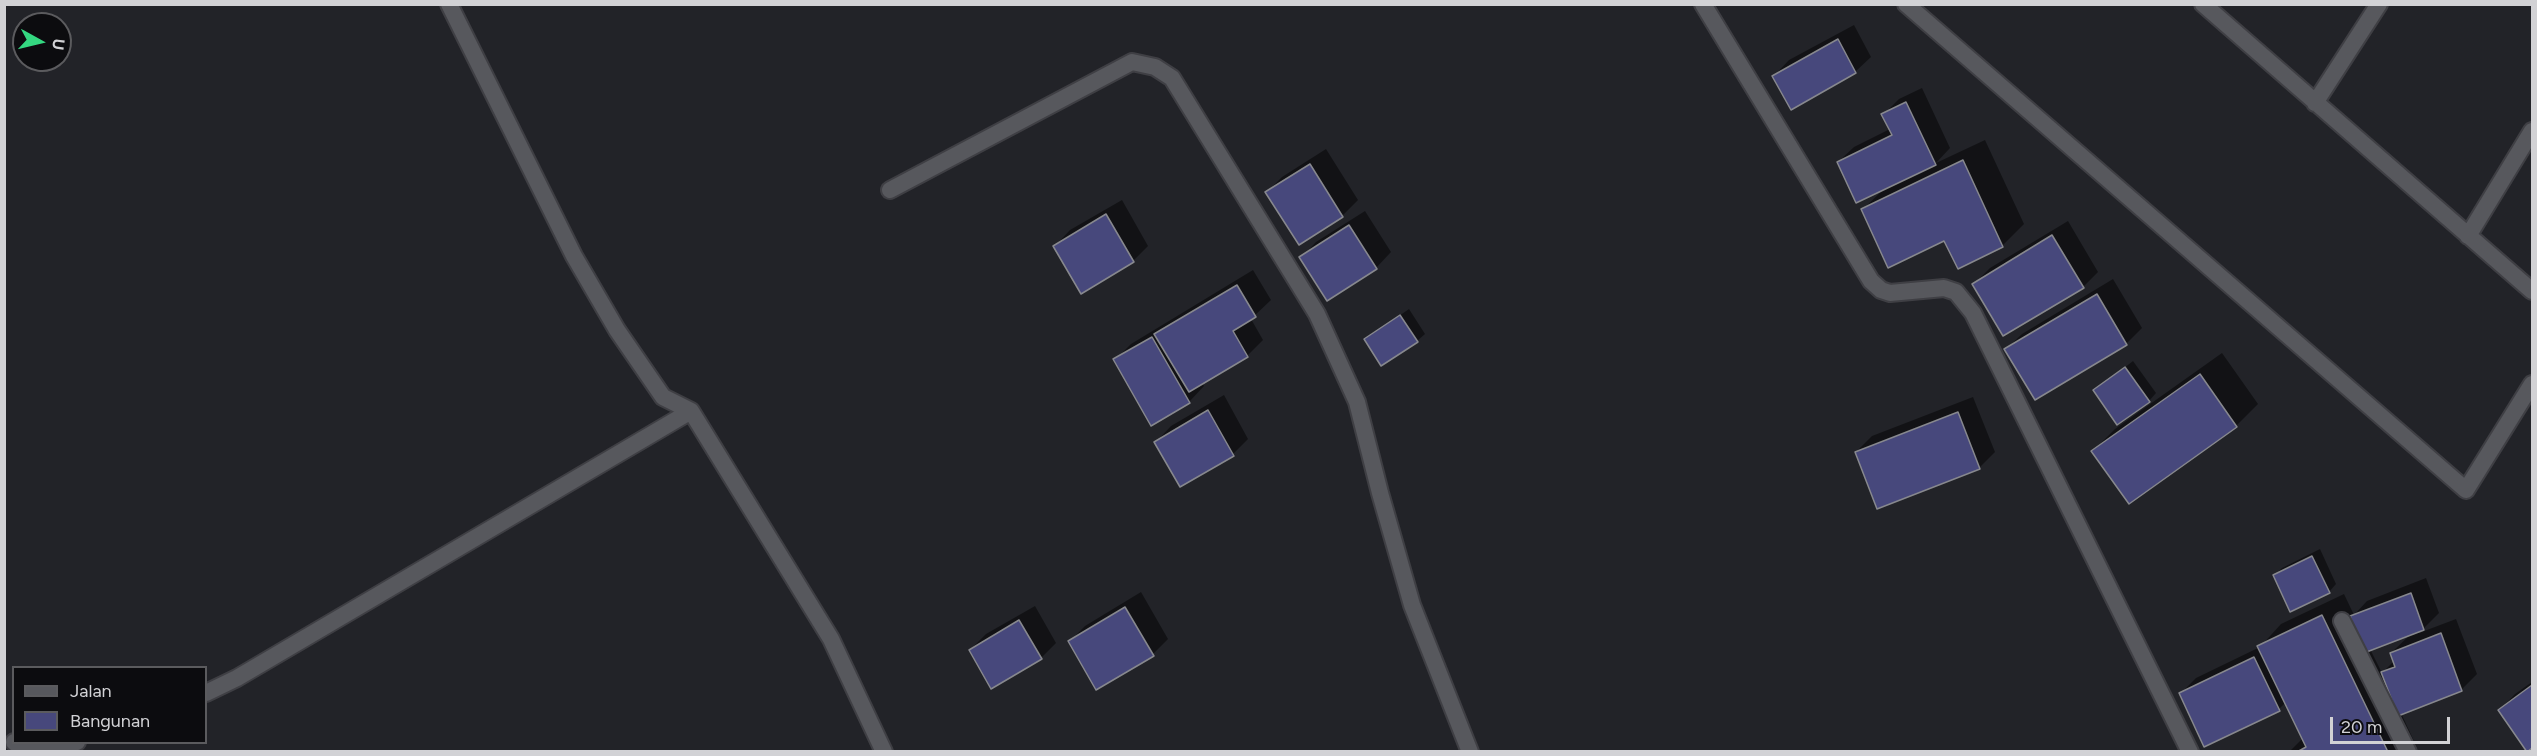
<!DOCTYPE html>
<style>
body{margin:0}
#map{position:relative;width:2537px;height:756px;overflow:hidden;background:#222328;font-family:Figtree,sans-serif}
canvas{display:block}
.frame{position:absolute;inset:0;border:6px solid #d2d2d5;pointer-events:none}
.legend{position:absolute;left:12px;top:666px;width:195px;height:78px;box-sizing:border-box;background:#0c0c0f;border:2px solid #5b5b5e;margin:0;padding:8px 10px;list-style:none;font-size:18px;color:#d2d2d5}
.legend li{display:flex;align-items:center;gap:12px;height:30px}
.legend b{width:30px;border:2px solid #5b5b5e}
.north{position:absolute;left:12px;top:12px;width:60px;height:60px;box-sizing:border-box;background:#0c0c0f;border:2px solid #5b5b5e;border-radius:50%;rotate:98deg;font-size:16px;font-weight:700;line-height:24px;text-align:center;color:#d2d2d5}
.north::after{content:'';display:block;margin:auto;width:21px;height:27px;background:#34d881;clip-path:polygon(50% 0,100% 100%,50% 72%,0 100%)}
.scale{position:absolute;left:2330px;top:717px;width:120px;height:27px;box-sizing:border-box;border:3px solid #d2d2d5;border-top:0;padding-left:8px;font-size:18px;line-height:21px;white-space:nowrap;color:#d2d2d5;-webkit-text-stroke:4px #0c0c0f;paint-order:stroke}
</style>
<div id="map">
<canvas width="2537" height="756"></canvas>
<div class="frame"></div>
<ul class="legend">
<li><b style="height:8px;background:#57585d"></b>Jalan</li>
<li><b style="height:16px;background:#47487c"></b>Bangunan</li>
</ul>
<div class="north">U</div>
<div class="scale">20 m</div>
</div>
<script>
const c = document.querySelector('canvas').getContext('2d');
c.lineJoin = 'round';
function paint(path, color) { c.fillStyle = color; c.fill(path, 'evenodd'); }
const shape = rows => new Path2D(rows.map(r => 'M' + r).join(''));
function strokePath(path, color, width, dash) { c.strokeStyle = color; c.lineWidth = width; c.lineCap = dash ? 'butt' : 'round'; c.setLineDash(dash || []); c.stroke(path); }
paint(shape([
 [1854,25,1871,57,1855,72,1774,76,1789,60],
 [1922,88,1950,148,1936,163,1985,140,2024,224,2002,246,1958,267,1944,239,1862,210,1884,189,1838,162,1854,147,1890,129,1883,115,1899,99],
 [1326,149,1358,200,1343,215,1299,243,1267,192,1282,177],
 [1122,200,1148,246,1133,261,1055,246,1070,230],
 [1365,211,1391,252,1376,268,1301,258,1316,242],
 [2068,221,2098,272,2083,287,1974,284,1990,268],
 [1253,270,1271,300,1251,319,1263,340,1247,356,1202,382,1204,386,1189,402,1115,360,1131,344],
 [2113,279,2142,328,2126,344,2006,349,2022,334],
 [1409,309,1425,334,1417,341,1366,339],
 [2222,353,2258,404,2236,426,2130,502,2093,451,2115,429],
 [2133,361,2156,393,2149,401,2095,391],
 [1224,395,1248,439,1233,454,1156,442,1171,426],
 [1973,397,1995,452,1979,468,1856,452,1872,436],
 [2320,549,2336,584,2329,592,2274,576,2282,568],
 [2426,578,2439,613,2419,633,2456,619,2477,674,2462,689,2401,713,2419,752,2284,752,2291,750,2303,738,2286,702,2279,709,2181,693,2196,678,2260,647,2281,624,2344,594,2354,615,2367,601],
 [2412,633,2391,653,2394,661,2382,673,2370,649],
 [1141,592,1168,639,1153,654,1070,641,1085,626],
 [1035,606,1056,643,1041,658,970,650,986,634],
 [2532,682,2532,746,2528,750,2500,710,2515,694]
]), '#0007');
const building = shape([
 [1838,39,1856,73,1791,110,1772,76,1838,39],
 [1906,102,1936,165,1856,203,1837,162,1892,135,1881,114,1906,102],
 [1963,160,2003,247,1958,269,1944,241,1888,268,1861,209,1963,160],
 [1310,164,1343,217,1299,245,1265,192,1310,164],
 [1106,214,1134,262,1081,294,1053,246,1106,214],
 [1349,225,1377,269,1327,301,1299,257,1349,225],
 [2052,235,2084,288,2003,336,1972,284,2052,235],
 [1237,285,1256,317,1233,331,1248,357,1189,392,1154,334,1237,285],
 [2097,294,2127,345,2035,400,2004,349,2097,294],
 [1400,315,1418,342,1381,366,1364,339,1400,315],
 [1152,337,1190,403,1151,426,1113,359,1152,337],
 [2125,367,2150,402,2117,425,2093,390,2125,367],
 [2200,374,2237,427,2129,504,2091,451,2200,374],
 [1208,410,1234,456,1180,487,1154,442,1208,410],
 [1958,412,1980,469,1877,509,1855,452,1958,412],
 [2312,556,2330,593,2290,612,2273,575,2312,556],
 [2411,593,2424,630,2364,653,2350,616,2411,593],
 [1125,607,1154,656,1096,690,1068,641,1125,607],
 [2322,615,2388,752,2297,752,2306,747,2257,646,2322,615],
 [1019,620,1042,659,991,689,969,650,1019,620],
 [2441,633,2462,691,2398,716,2381,672,2395,667,2390,653,2441,633],
 [2254,657,2280,711,2204,747,2179,693,2254,657],
 [2532,685,2532,748,2527,752,2498,710,2532,685]
]);
paint(building, '#47487c');
strokePath(building, '#87888e', 1.5);
const minor = shape([
 [449,4,574,256,617,330,663,397,691,411,831,639,884,752],
 [1703,4,1871,281,1881,290,1890,293,1944,288,1956,292,1973,313,2190,752],
 [1906,4,2466,490,2532,384],
 [2203,4,2532,291],
 [2315,103,2379,4],
 [890,190,1132,62,1155,67,1172,78,1317,314,1357,402,1380,493,1412,605,1470,752],
 [2468,236,2532,131],
 [2342,621,2408,752],
 [206,693,237,678,691,411],
 [14,742,22,749,60,748,77,742]
]);
strokePath(minor, '#3f3f44', 20);
strokePath(minor, '#57585d', 16);
</script>
